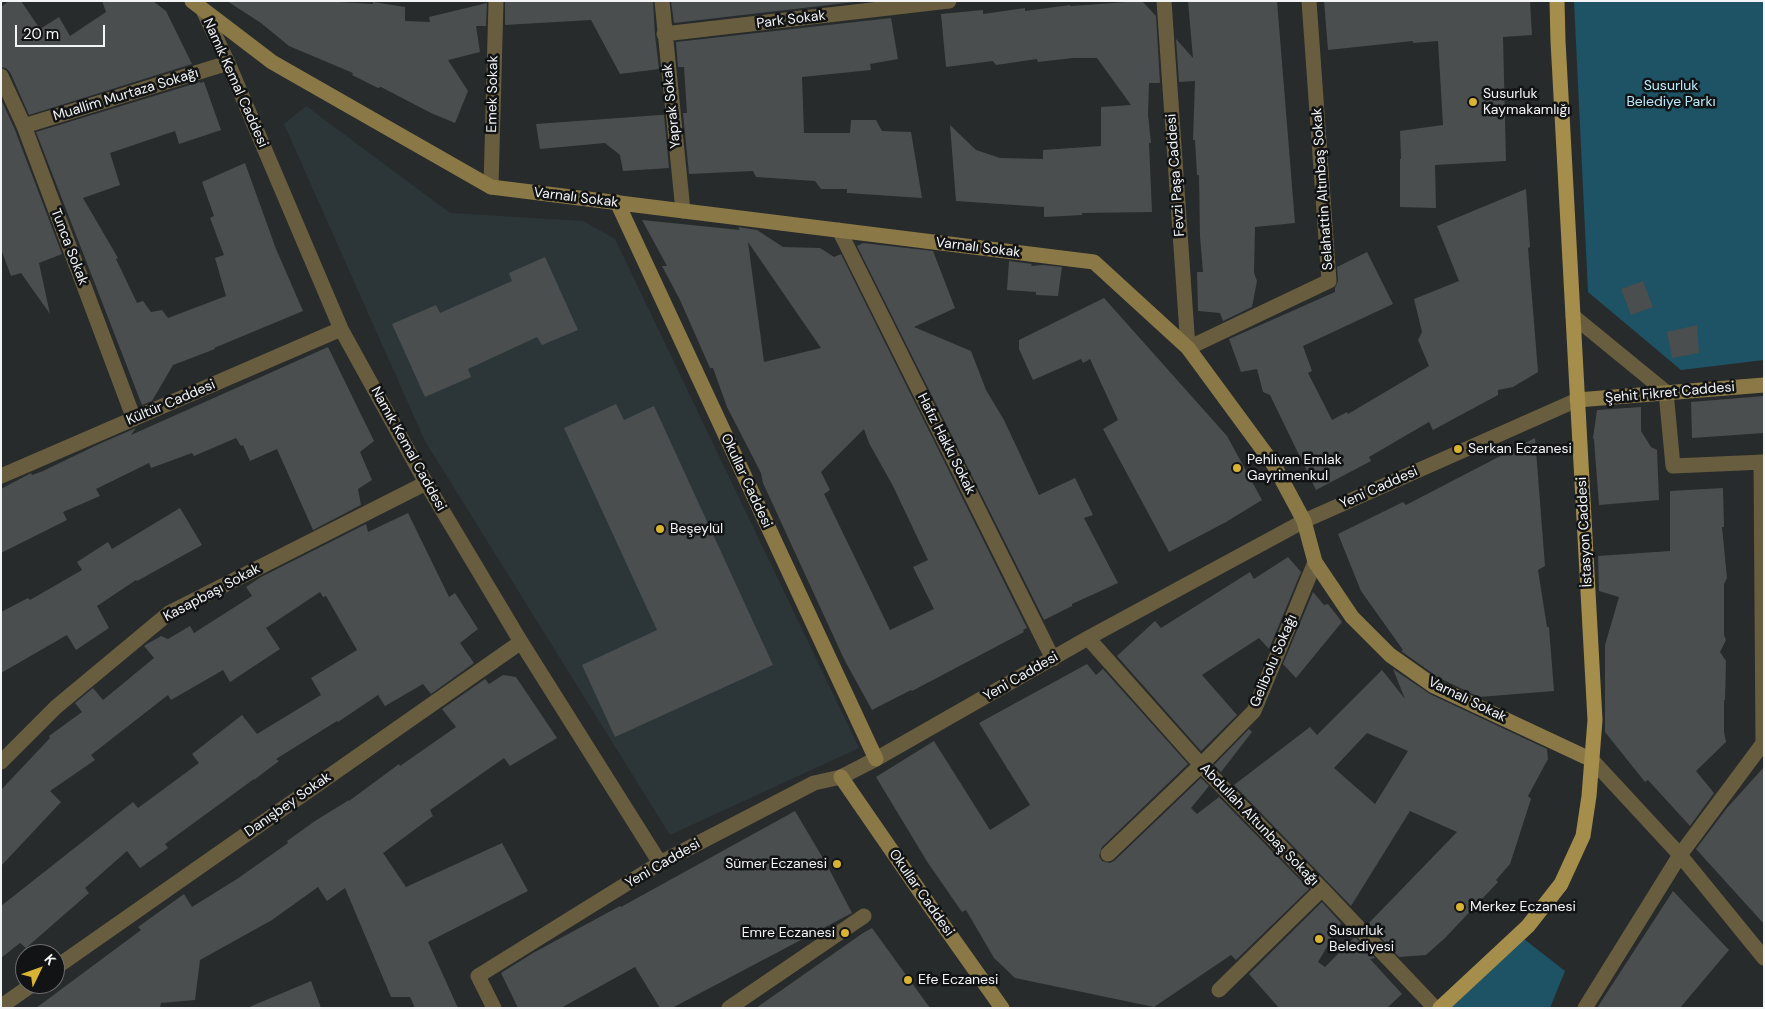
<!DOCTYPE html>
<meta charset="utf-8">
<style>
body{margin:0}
#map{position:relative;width:1765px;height:1009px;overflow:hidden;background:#282b2c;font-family:"DM Sans",sans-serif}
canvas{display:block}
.frame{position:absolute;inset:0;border:2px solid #f2f4f5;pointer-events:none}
.north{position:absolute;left:15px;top:944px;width:50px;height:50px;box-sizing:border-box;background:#121314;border:1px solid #6c6d6e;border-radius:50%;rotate:48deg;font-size:14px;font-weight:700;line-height:20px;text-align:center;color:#f2f4f5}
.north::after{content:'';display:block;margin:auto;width:18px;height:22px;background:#d9b334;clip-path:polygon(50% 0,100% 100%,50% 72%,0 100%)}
.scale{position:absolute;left:15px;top:25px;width:90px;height:22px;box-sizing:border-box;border:2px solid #f2f4f5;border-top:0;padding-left:6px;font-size:15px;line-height:18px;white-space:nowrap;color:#f2f4f5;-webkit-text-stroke:4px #121314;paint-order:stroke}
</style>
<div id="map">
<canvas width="1765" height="1009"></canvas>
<div class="frame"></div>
<div class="north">K</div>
<div class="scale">20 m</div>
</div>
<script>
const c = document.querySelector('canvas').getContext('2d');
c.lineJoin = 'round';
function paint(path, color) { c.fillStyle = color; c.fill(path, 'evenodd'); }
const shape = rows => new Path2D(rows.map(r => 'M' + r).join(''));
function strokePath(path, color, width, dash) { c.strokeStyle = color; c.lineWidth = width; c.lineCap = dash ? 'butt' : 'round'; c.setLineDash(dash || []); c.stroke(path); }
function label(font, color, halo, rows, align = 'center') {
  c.font = font + ' "DM Sans",sans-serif'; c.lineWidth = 5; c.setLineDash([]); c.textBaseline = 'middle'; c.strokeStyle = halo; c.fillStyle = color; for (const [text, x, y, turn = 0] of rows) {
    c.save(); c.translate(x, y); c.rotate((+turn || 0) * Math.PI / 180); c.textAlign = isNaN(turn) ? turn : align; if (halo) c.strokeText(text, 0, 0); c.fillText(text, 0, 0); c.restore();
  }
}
paint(shape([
 [306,106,450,213,583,221,615,239,859,748,670,835,425,441,284,124]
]), '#2c3639');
paint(shape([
 [1574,1,1764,1,1764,360,1681,370,1588,292],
 [1524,939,1565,971,1550,1008,1451,1008]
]), '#1d5364');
paint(shape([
 [9,1,21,1,40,29,59,17,70,36,106,12,102,1,153,1,166,11,192,64,29,115,10,72,6,68,1,67,1,7],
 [227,1,320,1,373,4,373,2,405,7,405,21,430,22,429,17,487,3,486,26,476,26,480,52,448,60,468,91,455,123,431,113,381,87,378,88,352,75,353,73,289,46,261,23],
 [505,1,653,1,655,35,659,69,620,74,591,20,505,25],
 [671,1,863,1,674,23],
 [1142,1,1156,16,1160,83,1149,83,1148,115,1151,143,1149,143,1152,212,1082,213,1082,215,1044,217,1044,207,956,201,950,125,976,150,1000,158,1043,159,1043,150,1101,146,1101,107,1131,105,1097,58,1073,58,1038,62,1037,59,996,65,993,61,946,67,941,14,983,10,983,14,1025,8,1025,11,1070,5,1071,6],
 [1188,1,1277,1,1295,223,1255,227,1254,273,1257,281,1252,307,1223,321,1220,313,1198,311,1197,272,1203,272,1200,236,1199,175,1197,175,1195,140,1193,140,1195,81,1179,82,1176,39,1193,58],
 [1324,1,1530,1,1532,35,1503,37,1506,161,1435,165,1436,208,1400,207,1400,159,1401,159,1400,131,1443,125,1438,41,1413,43,1413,41,1328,50],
 [891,18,898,59,870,64,871,70,802,77,804,133,850,133,851,120,876,120,882,131,911,132,922,198,847,193,847,189,821,189,815,181,756,177,753,171,689,174,683,113,687,113,684,67,678,67,676,42],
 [200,82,200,83,204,82,221,130,179,144,175,131,110,153,120,185,83,198,118,258,116,259,137,303,143,301,151,312,162,310,168,318,226,296,215,258,224,255,210,218,214,216,202,182,245,163,276,249,303,311,214,348,215,349,173,365,152,401,142,405,36,132],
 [1,99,15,130,62,254,39,263,50,314,21,273,11,276,1,249],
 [660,115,664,115,669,168,623,171,620,155,605,143,540,149,536,124],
 [1526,189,1530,247,1528,248,1538,372,1513,387,1498,390,1498,395,1433,430,1429,422,1369,457,1371,461,1316,490,1270,395,1263,392,1257,369,1241,372,1229,339,1335,292,1335,288,1338,281,1337,267,1367,252,1393,304,1303,346,1312,371,1308,373,1332,420,1347,412,1348,414,1429,366,1418,340,1422,332,1414,299,1459,281,1437,226],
 [642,220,740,230,738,227,757,230,783,247,820,248,834,257,841,254,1027,628,1023,630,1024,632,912,691,911,690,872,710,844,659,763,483,761,473,727,407,713,368,710,368,680,300,662,266,667,266],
 [748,242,821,348,764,362],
 [864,429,869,443,893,486,928,560,913,567,934,609,890,630,824,494,830,490,821,472],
 [863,243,933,251,955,308,914,327,971,351,986,390,1004,420,1039,495,1075,478,1093,515,1084,518,1118,583,1072,604,1072,606,1044,620,857,246],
 [545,257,578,330,542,345,537,337,468,369,471,377,425,397,392,324,436,305,440,313,512,281,509,273],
 [1009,261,1032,264,1031,266,1043,265,1062,267,1058,296,1036,295,1036,292,1007,290],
 [1643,281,1653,307,1631,315,1621,289],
 [1104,298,1227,436,1262,500,1226,522,1169,552,1103,429,1118,420,1090,359,1083,363,1081,359,1033,380,1019,349,1019,340],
 [1697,325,1699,353,1672,358,1667,332],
 [328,347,374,441,360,452,372,480,358,489,361,505,313,530,277,449,250,461,243,445,241,446,236,438,194,456,192,453,151,468,149,463,96,489,100,496,63,512,67,520,1,553,1,489,31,473,32,475,43,471,99,444,136,428,131,435],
 [1764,396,1764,433,1692,438,1691,402],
 [616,404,624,420,654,406,773,665,615,737,582,665,657,630,564,428],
 [1641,407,1641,431,1651,447,1657,450,1659,500,1599,505,1594,440,1593,438,1597,410],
 [1535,438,1545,566,1538,570,1547,627,1549,627,1554,691,1479,697,1439,678,1401,651,1403,650,1361,591,1338,534,1403,502,1406,505],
 [1723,488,1724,527,1722,527,1727,578,1724,584,1724,635,1726,640,1720,652,1726,661,1725,700,1724,700,1724,732,1726,742,1696,771,1714,793,1690,826,1648,780,1645,782,1605,732,1605,645,1619,597,1599,591,1598,556,1670,551,1670,491],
 [180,508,202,545,137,581,136,580,97,606,109,628,76,650,67,635,1,673,1,612,28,598,30,600,82,570,77,562,108,542,112,549],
 [408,513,449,597,455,593,478,629,460,643,474,663,431,694,423,684,385,706,378,695,338,722,337,721,276,759,279,761,254,780,254,779,165,844,168,848,140,868,127,851,85,888,89,893,26,948,20,943,1,958,1,906,133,802,138,808,199,763,192,754,242,715,257,734,321,695,311,678,357,650,326,596,323,597,320,592,266,628,280,649,230,682,223,670,171,700,168,695,91,755,95,760,50,791,61,802,1,866,1,790,50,738,49,736,82,712,75,703,93,688,103,700,154,658,144,646,147,644,161,636,168,639,190,626,194,633,252,596,246,587,261,577,366,524,368,532],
 [1288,557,1301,572,1269,649,1259,638,1202,675,1237,715,1201,751,1117,656,1155,621,1161,628,1250,572,1254,579],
 [1313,592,1324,605,1328,604,1342,622,1296,678,1283,664],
 [1087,664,1096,675,1103,669,1188,764,1102,847,1099,856,1102,861,1110,863,1114,861,1201,778,1209,786,1191,808,1197,814,1219,797,1309,889,1236,960,1231,955,1154,1007,1015,978,994,958,966,910,962,912,928,863,876,777,934,741,990,830,1030,805,979,723],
 [1393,669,1430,694,1547,749,1548,759,1528,796,1531,799,1510,864,1496,880,1498,882,1445,938,1426,955,1399,957,1368,924,1457,832,1410,811,1351,906,1234,785,1310,727,1317,735,1382,670,1405,699],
 [1367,733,1408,751,1375,804,1334,768],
 [503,675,516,677,557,738,510,766,504,758,430,810,433,816,383,853,406,887,502,843,528,891,428,942,458,1008,415,1008,410,997,391,997,345,888,327,901,318,887,272,920,200,960,195,1000,161,1003,160,1008,36,1008,141,930,138,927,184,894,192,907,237,879,288,843,287,841,315,821,349,800,349,801,399,764,400,766,456,727,442,709,485,679,489,684],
 [1249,729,1252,732,1221,772,1214,765],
 [1764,767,1764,924,1696,849,1727,808],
 [795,811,827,865,852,913,672,1008,660,1008,635,967,561,1008,518,1008,501,973,533,953,620,906,621,907],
 [1673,891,1729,950,1680,1008,1597,1008],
 [1322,902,1341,923,1318,962,1325,967,1355,937,1375,958,1370,959,1402,994,1387,1008,1279,1008,1249,974],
 [872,928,930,1008,756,1008,863,933],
 [311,981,321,1008,247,1008]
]), '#4a4e4f');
strokePath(shape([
 [662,1,683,211],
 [1164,1,1188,348,1329,281,1309,1],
 [203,10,228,63,341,329,426,483,521,642,660,863],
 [664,34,949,1],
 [1,76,24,126,134,419],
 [24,126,228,63],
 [491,187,496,1],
 [839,230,1053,659],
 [1573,316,1666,392,1673,466,1764,462],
 [1761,463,1763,743],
 [1,476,341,329],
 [1088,638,1201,765,1322,889,1435,1008],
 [1592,760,1680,855,1764,958],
 [1,762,56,707,169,613,426,483],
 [1108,854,1201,765,1254,711,1315,562],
 [55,968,521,642],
 [1219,990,1322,889],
 [6,1003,33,984],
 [494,1008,478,976,660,863,814,783,841,777,876,759,1088,638,1304,521,1577,400],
 [729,1008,864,916],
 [1585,1008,1680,855,1764,742]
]), '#685d3e', 15);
strokePath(shape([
 [192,1,272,62,491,187,1094,262,1188,348,1274,465,1304,521,1315,562,1352,617,1390,655,1434,686,1592,760],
 [617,202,876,759],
 [1577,400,1764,385],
 [841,777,934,912,1002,1008]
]), '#8a7946', 15);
strokePath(shape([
 [1440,1008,1528,926,1561,884,1583,836,1589,796,1595,720,1558,41,1557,1]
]), '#a58e4b', 15);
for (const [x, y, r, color] of [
 [1473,102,5,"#d9b334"],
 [1458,449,5,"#d9b334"],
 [1237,468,5,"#d9b334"],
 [660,529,5,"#d9b334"],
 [837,864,5,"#d9b334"],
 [1460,907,5,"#d9b334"],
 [845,933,5,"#d9b334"],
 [1319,939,5,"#d9b334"],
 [908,980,5,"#d9b334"]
]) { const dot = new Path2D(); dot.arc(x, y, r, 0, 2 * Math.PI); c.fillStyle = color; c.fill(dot); strokePath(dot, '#121314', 2); }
label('14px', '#f2f4f5', '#121314', [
 ["Park Sokak",791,20,-7],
 ["Namık Kemal Caddesi",235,83,66],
 ["Emek Sokak",493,94,-89],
 ["Muallim Murtaza Sokağı",126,95,-17],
 ["Yaprak Sokak",672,106,-96],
 ["Fevzi Paşa Caddesi",1176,175,-94],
 ["Selahattin Altınbaş Sokak",1323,189,-94],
 ["Varnalı Sokak",576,198,7],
 ["Tunca Sokak",69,247,69],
 ["Varnalı Sokak",978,248,7],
 ["Şehit Fikret Caddesi",1670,393,-5],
 ["Kültür Caddesi",171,403,-23],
 ["Hafız Hakkı Sokak",946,444,63],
 ["Namık Kemal Caddesi",408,449,61],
 ["Okullar Caddesi",746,481,65],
 ["Yeni Caddesi",1379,488,-24],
 ["İstasyon Caddesi",1585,532,-93],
 ["Kasapbaşı Sokak",212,593,-28],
 ["Gelibolu Sokağı",1274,661,-67],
 ["Yeni Caddesi",1021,677,-30],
 ["Varnalı Sokak",1467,700,26],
 ["Danışbey Sokak",288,805,-35],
 ["Abdullah Altunbaş Sokağı",1259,825,46],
 ["Yeni Caddesi",663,864,-30],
 ["Okullar Caddesi",921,893,55]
]);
label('14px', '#bbebfc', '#121314', [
 ["Susurluk",1671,86],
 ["Belediye Parkı",1671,102]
]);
label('14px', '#f2f4f5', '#121314', [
 ["Susurluk",1483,94],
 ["Kaymakamlığı",1483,110],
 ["Serkan Eczanesi",1468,449],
 ["Pehlivan Emlak",1247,460],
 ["Gayrimenkul",1247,476],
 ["Beşeylül",670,529],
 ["Sümer Eczanesi",827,864,"right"],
 ["Merkez Eczanesi",1470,907],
 ["Susurluk",1329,931],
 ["Belediyesi",1329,947],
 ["Emre Eczanesi",835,933,"right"],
 ["Efe Eczanesi",918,980]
], 'left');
</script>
